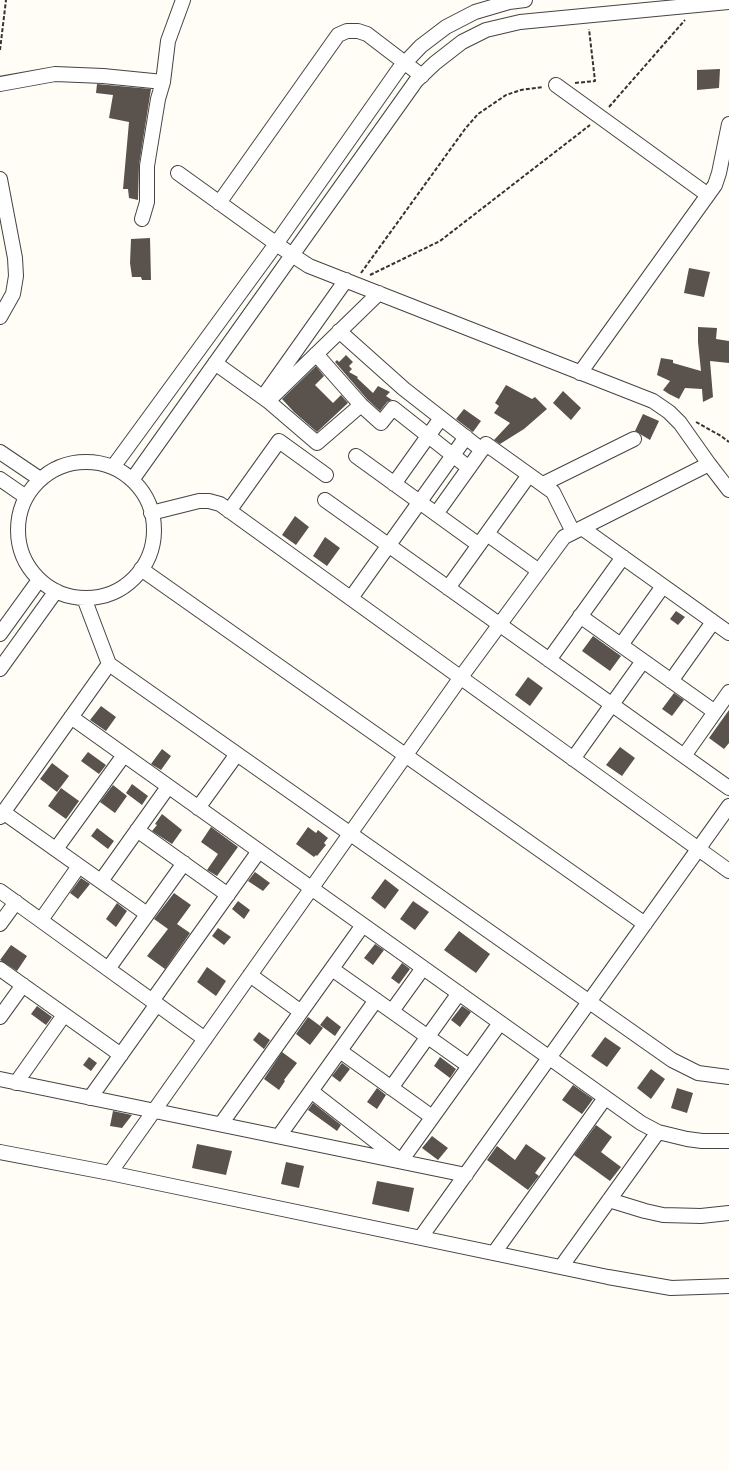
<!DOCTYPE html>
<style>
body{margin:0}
canvas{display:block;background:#fffdf5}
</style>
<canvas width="729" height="1470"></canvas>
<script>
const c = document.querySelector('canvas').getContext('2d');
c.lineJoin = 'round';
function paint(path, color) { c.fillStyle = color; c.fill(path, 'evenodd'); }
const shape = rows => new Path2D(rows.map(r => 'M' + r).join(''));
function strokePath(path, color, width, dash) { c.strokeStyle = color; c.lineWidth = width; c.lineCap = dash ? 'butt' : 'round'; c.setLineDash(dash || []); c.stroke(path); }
paint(shape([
 [720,69,719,88,697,90,697,70],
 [97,84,151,89,139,165,138,200,129,198,128,189,123,189,129,122,109,118,113,95,96,93],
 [150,238,151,280,142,280,141,277,132,277,130,263,131,239],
 [689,268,710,272,704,297,684,293],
 [698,327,717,328,716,339,729,341,729,363,710,361,713,397,703,402,702,389,685,388,679,399,669,394,663,390,670,381,657,375,661,358,673,360,673,363,701,371,698,342],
 [346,355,353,362,349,366,352,369,349,372,358,377,357,378,373,393,378,386,390,392,386,396,392,400,387,402,380,411,367,399,335,362,337,360,339,362],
 [316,366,324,376,315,385,333,403,341,395,348,403,317,432,294,412,282,399],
 [506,385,532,399,535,397,547,409,524,429,500,444,494,440,510,423,494,413,499,406,495,403],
 [563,391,581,408,571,420,553,403],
 [464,409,481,421,473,432,456,419],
 [643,414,659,421,650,440,635,431],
 [295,516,309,527,296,545,282,535],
 [325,537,340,548,327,566,313,556],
 [676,611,685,617,678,625,670,619],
 [593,636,621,656,610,671,582,651],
 [528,677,543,688,530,706,515,695],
 [674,693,684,700,672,716,662,709],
 [101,706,116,717,106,731,90,720],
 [729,710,729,743,724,749,709,738],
 [620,747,635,758,622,776,606,765],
 [162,749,171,756,161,770,151,764],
 [88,752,106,765,99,774,81,761],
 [52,763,69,776,57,792,40,779],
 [132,784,148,796,142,805,126,793],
 [113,785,127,796,115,813,100,802],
 [61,788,79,801,66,819,48,806],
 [162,814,182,830,172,844,152,831,157,825,155,824],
 [211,827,238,847,217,876,207,870,218,854,201,842],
 [308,827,316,833,318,830,328,838,324,843,326,845,317,856,316,855,314,857,296,844],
 [97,828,114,841,108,849,91,836],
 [255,872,270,883,263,891,248,881],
 [81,878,90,884,78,899,70,893],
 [385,879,399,890,385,909,371,898],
 [174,893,191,905,177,924,190,933,165,969,147,956,168,929,154,919],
 [238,901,250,910,244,919,232,909],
 [413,901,429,912,415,930,400,919],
 [117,903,127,911,116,927,106,919],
 [218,928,231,937,224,945,212,936],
 [459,931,490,954,476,973,444,950],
 [375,944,384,950,373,965,364,958],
 [11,945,27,956,17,971,0,960],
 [402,963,410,969,399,984,391,978],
 [207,967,226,981,216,996,197,982],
 [37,1006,52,1017,46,1025,31,1014],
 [462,1006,471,1012,460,1027,451,1020],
 [327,1016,341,1027,335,1036,320,1025],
 [308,1017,323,1028,310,1045,296,1034],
 [259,1032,270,1040,264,1049,253,1040],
 [605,1037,621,1048,607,1067,591,1056],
 [282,1052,297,1063,284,1080,285,1081,279,1090,264,1079],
 [89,1057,97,1063,91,1071,83,1065],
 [440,1057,456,1069,450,1078,434,1066],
 [342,1063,350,1069,340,1082,332,1076],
 [651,1069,665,1079,651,1099,637,1088],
 [573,1085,593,1099,582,1114,562,1100],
 [377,1088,386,1095,377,1109,367,1102],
 [677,1088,693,1093,687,1113,671,1108],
 [313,1103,341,1125,337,1131,308,1110],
 [113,1111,132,1115,122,1128,110,1126],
 [596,1125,612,1137,601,1152,621,1167,610,1181,574,1155],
 [432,1136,448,1148,438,1160,422,1148],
 [197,1144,232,1151,226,1175,192,1168],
 [526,1144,546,1158,535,1173,539,1176,528,1190,487,1160,497,1146,515,1160],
 [286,1162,304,1166,299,1188,281,1184],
 [377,1181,414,1188,409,1212,372,1204]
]), '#5a524d');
const minor = shape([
 [0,84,55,74,103,76,163,82],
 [556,85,708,195],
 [178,173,292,255,309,266,653,401,669,412,680,423,709,464,729,490],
 [0,179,15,258,16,276,13,294,0,317],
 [219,203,338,35,347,31,358,31,367,34,422,76],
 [142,219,147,202,147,166,158,99,163,82,168,41,183,0],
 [339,331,404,389,482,450],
 [316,354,361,405,381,423,393,408,469,468],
 [215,363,268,401,317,443,361,405],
 [580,373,715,185,719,173,729,124],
 [263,397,346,280],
 [268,401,379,293],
 [0,452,40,479],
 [356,456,479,545],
 '18 530a68 68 0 1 1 136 0a68 68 0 1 1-136 0Z',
 [113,467,276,244,399,69,421,46,446,27,475,12,509,2,525,0],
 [0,479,26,497],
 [132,480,416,81,435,63,462,42,486,30,520,22,729,2],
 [394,484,441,418],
 [543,484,634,439],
 [325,500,729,788],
 [229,511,279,441,326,475],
 [151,513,199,501,209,501,220,504,729,871],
 [436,514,486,444,553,492,573,532],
 [582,528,729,633],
 [487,534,539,571],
 [141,569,645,924],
 [448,588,529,475],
 [84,598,109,664,672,1060,698,1073,729,1077],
 [351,598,466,437],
 [580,616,715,712],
 [0,634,39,580],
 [621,645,663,586],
 [549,660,623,557],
 [0,669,56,591],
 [671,681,713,622],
 [71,717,641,1123,658,1132,687,1139,702,1141,729,1141],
 [684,756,729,692],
 [573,759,643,661],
 [198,808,237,754],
 [3,812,147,914],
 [0,817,109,664],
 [137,830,228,895],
 [56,849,124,755],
 [101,881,168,787],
 [0,891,205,1039],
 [41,920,79,866],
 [0,924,16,902],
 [0,969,121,1055],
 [108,969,184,863],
 [332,969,469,1066],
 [250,975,301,1012],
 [152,1001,259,851],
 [392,1011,423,968],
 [0,1017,23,985],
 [340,1051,432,1117],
 [0,1079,466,1175],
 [16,1083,64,1015],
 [391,1088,459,993],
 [311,1091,401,1161,500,1023],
 [90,1098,157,1004],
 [221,1124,363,925],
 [279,1136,376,1000],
 [0,1152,110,1173,608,1277,671,1288,729,1286],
 [110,1173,461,677,564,537,709,464],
 [609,1200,645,1211,663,1215,701,1216,729,1213],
 [421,1237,729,806],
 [494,1253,605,1098],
 [561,1267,658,1132]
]);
strokePath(minor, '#444', 16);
strokePath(shape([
 [0,50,6,0],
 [575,83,595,81,589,29],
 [609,107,685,20],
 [361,273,465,129,478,114,506,95,521,90,543,87],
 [370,275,440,241,590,125],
 [696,422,721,436,729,442]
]), '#333', 2, [4, 2]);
strokePath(minor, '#fff', 14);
</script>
